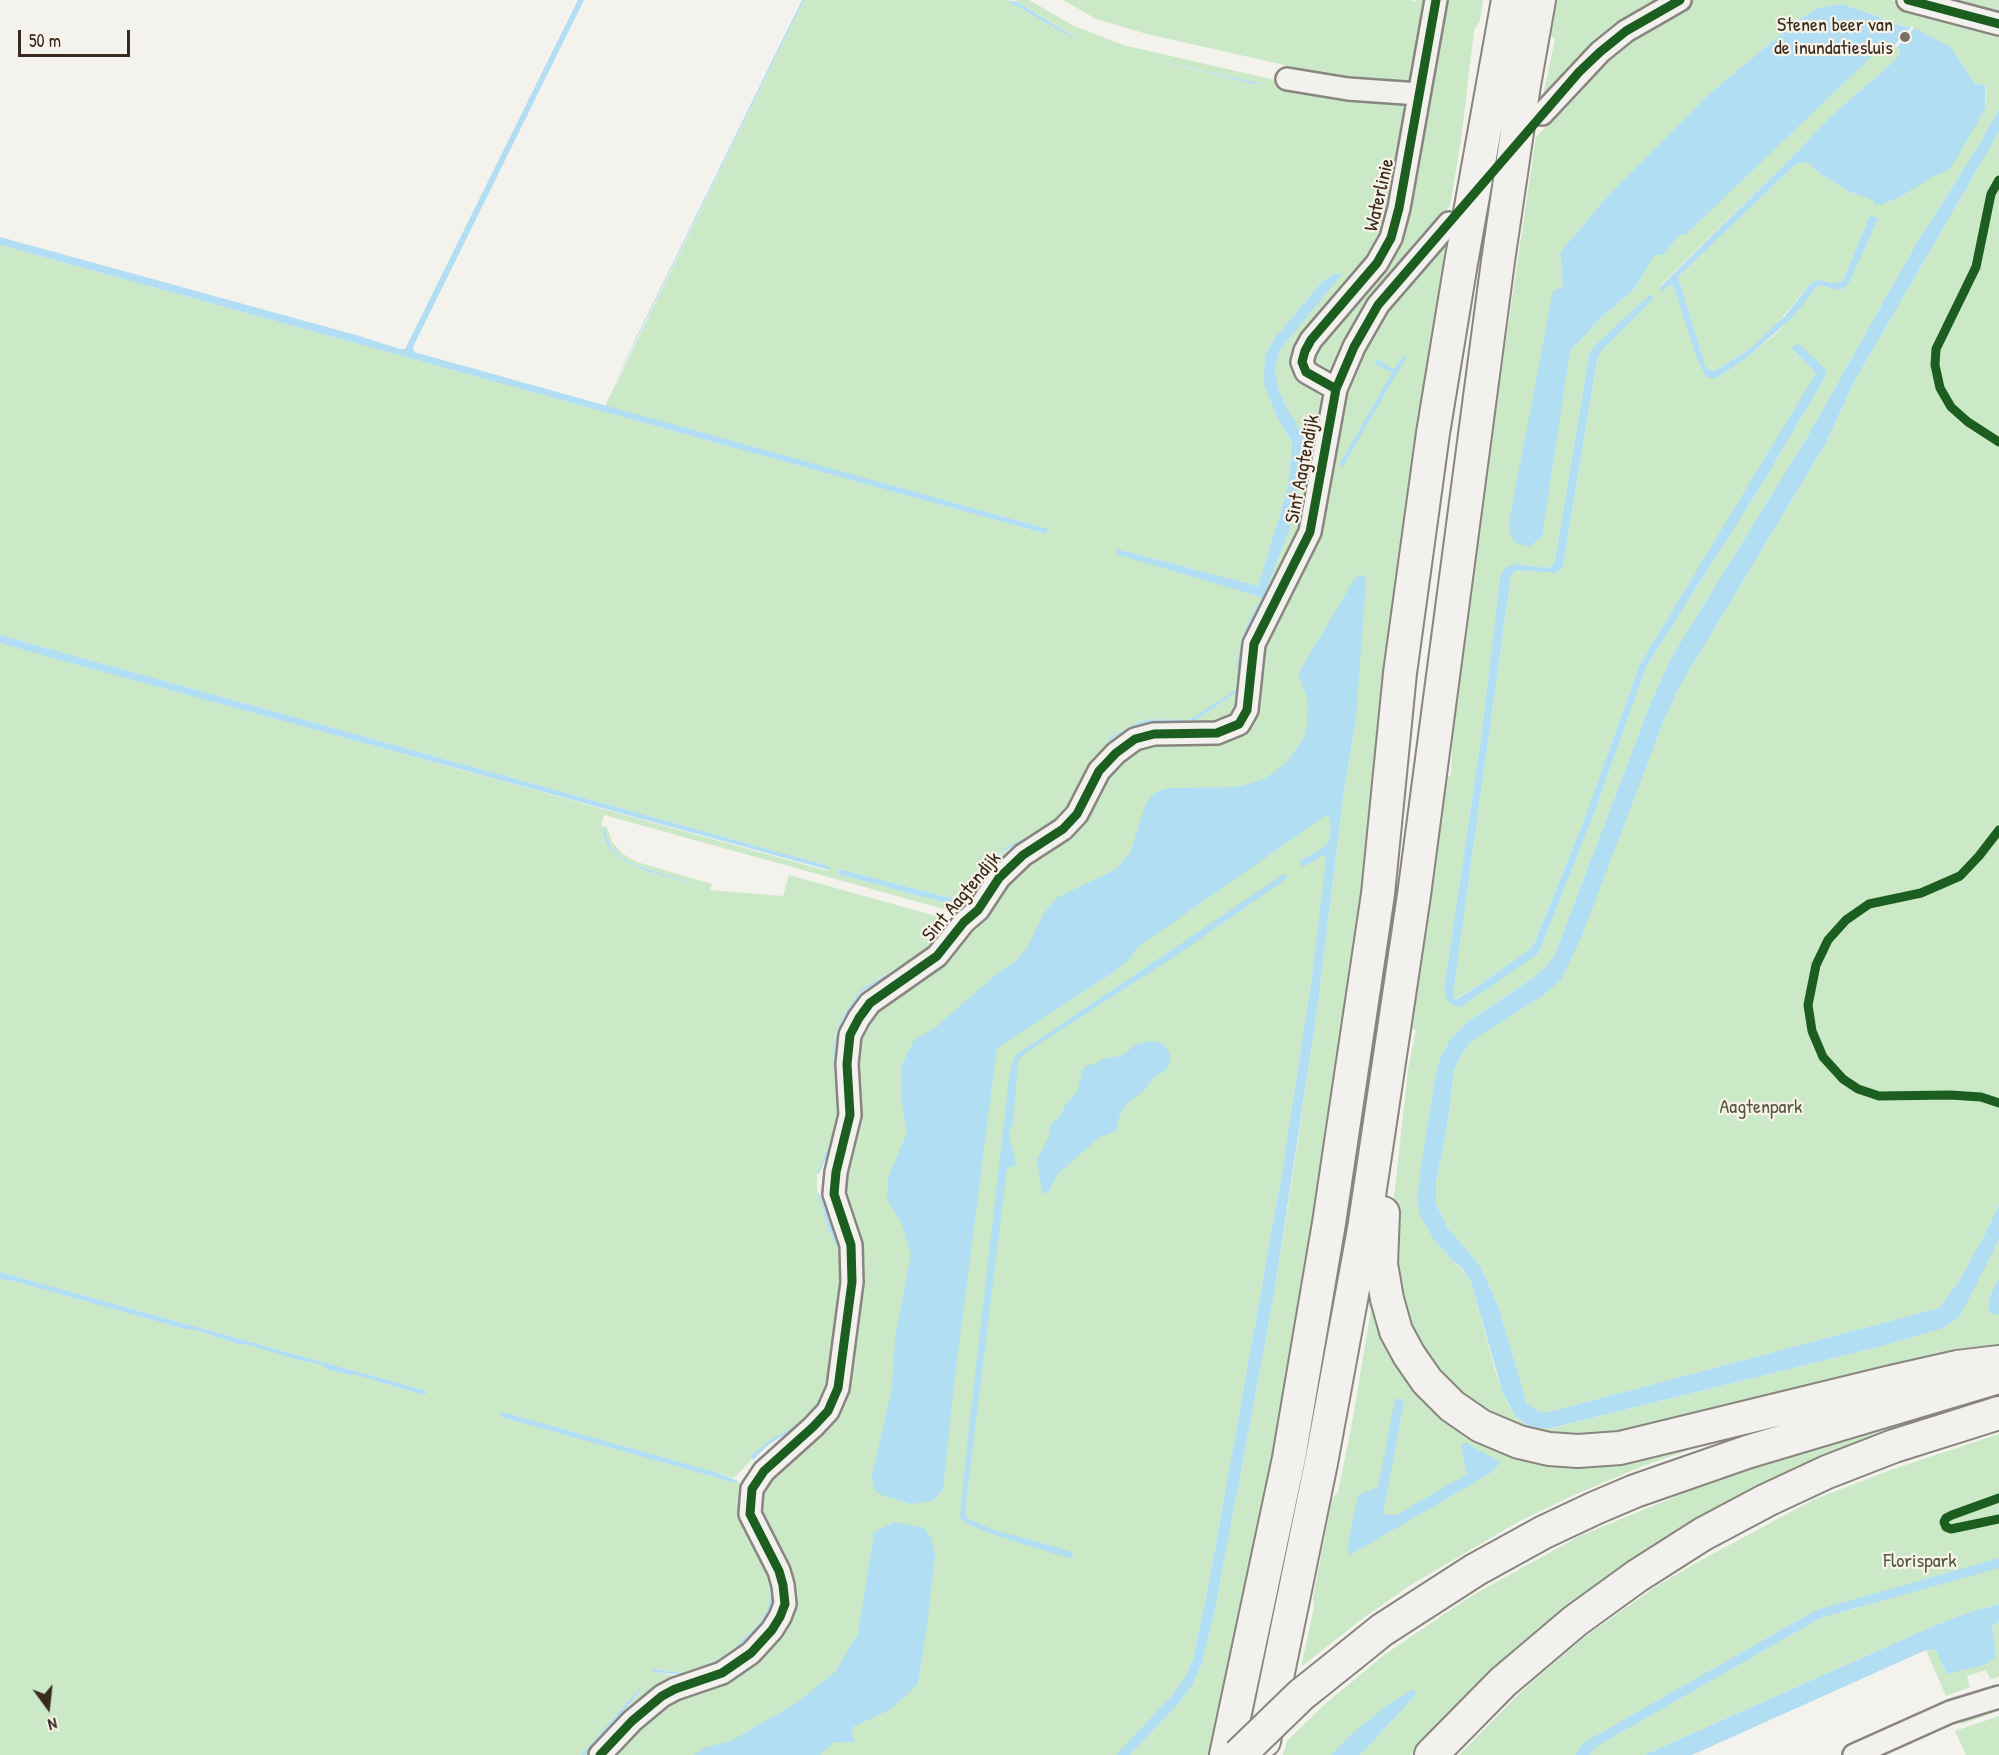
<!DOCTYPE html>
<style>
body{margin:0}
#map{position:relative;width:1999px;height:1755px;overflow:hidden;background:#f4f2ec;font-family:"Patrick Hand",sans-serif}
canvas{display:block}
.north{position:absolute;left:18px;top:1677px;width:60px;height:60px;-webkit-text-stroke:4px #f7f3e8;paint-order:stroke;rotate:165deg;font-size:16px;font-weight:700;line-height:24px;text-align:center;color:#3b2a1e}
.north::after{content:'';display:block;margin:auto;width:21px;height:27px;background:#3b2a1e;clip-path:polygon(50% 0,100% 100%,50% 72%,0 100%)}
.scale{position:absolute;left:18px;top:30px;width:112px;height:27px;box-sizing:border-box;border:3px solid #3b2a1e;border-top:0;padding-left:8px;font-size:18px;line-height:21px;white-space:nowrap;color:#3b2a1e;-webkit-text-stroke:4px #f7f3e8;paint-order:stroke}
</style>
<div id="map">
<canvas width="1999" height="1755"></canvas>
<div class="north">N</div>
<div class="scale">50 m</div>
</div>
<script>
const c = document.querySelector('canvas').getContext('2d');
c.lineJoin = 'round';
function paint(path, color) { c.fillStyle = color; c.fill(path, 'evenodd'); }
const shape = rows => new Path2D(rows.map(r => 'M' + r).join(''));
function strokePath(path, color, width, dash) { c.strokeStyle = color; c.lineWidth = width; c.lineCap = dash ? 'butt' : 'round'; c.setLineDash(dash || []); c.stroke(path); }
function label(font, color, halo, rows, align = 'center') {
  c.font = font + ' "Patrick Hand",sans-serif'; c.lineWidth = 4.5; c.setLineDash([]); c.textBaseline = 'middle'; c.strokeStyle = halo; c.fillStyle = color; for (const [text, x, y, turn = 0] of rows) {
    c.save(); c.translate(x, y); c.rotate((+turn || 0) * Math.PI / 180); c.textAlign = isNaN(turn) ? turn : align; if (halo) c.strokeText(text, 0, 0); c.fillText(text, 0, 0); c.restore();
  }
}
paint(shape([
 [804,0,1006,0,1074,38,1074,36,1014,0,1029,0,1074,26,1123,45,1297,85,1403,98,1410,102,1412,107,1396,196,1388,233,1370,266,1300,346,1296,358,1298,370,1318,393,1324,405,1325,426,1314,492,1303,533,1282,583,1252,643,1245,704,1241,714,1230,726,1221,730,1156,730,1142,733,1111,750,1088,773,1077,809,1065,825,1009,861,974,901,960,910,951,911,604,815,601,825,607,827,612,842,623,854,637,862,712,884,710,890,783,896,789,875,950,920,951,922,935,945,861,989,845,1012,835,1035,833,1046,837,1113,835,1131,817,1173,817,1193,830,1233,839,1250,840,1280,825,1388,818,1404,798,1424,770,1440,750,1456,752,1459,734,1478,503,1412,501,1414,502,1417,732,1482,737,1482,747,1486,743,1511,779,1587,774,1619,759,1638,744,1651,716,1670,694,1679,661,1685,650,1691,596,1755,585,1755,641,1691,639,1689,581,1755,0,1755,0,1279,13,1281,180,1328,199,1331,237,1344,245,1344,298,1360,322,1365,327,1369,349,1375,356,1375,424,1395,427,1393,427,1391,0,1272,0,643,828,871,829,869,828,866,728,838,0,635,0,245,1046,534,1047,529,1034,525,605,406],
 [1152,60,1259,83,1258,85],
 [1342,273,1280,350,1275,368,1279,391,1289,412,1303,433,1305,446,1300,480,1290,528,1268,586,1267,595,1253,617,1242,644,1239,691,1191,723,1159,721,1146,723,1114,737,1108,742,1106,740,1110,737,1137,723,1149,719,1189,720,1237,690,1237,661,1242,638,1253,611,1261,600,1261,597,1116,553,1117,549,1258,586,1288,487,1292,443,1277,417,1265,384,1265,354,1277,335,1321,283,1332,275],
 [1060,816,1062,817,1053,825,1001,854,961,900,950,904,837,874,839,869,955,899,996,856,1007,847,1051,824],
 [604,826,610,846,622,858,641,867,708,888,649,872,622,860,608,847,603,833],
 [771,1585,773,1595,772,1602,763,1623,724,1660,711,1668,685,1675,671,1675,652,1672,653,1669,681,1673,698,1669,728,1654,759,1624,767,1610,771,1596,769,1586],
 [1063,0,1411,0,1415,2,1416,0,1430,0,1416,80,1404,90,1302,69,1147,34,1096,19],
 [1442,0,1483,0,1480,20,1474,31,1461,140,1450,206,1384,279,1370,299,1334,372,1327,373,1320,372,1313,356,1316,345,1385,261],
 [1557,0,1664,0,1616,30,1611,28,1585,53,1542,100,1555,39,1551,36],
 [1690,0,1891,0,1999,31,1999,109,1977,148,1916,244,1806,439,1672,656,1651,702,1555,954,1548,965,1537,975,1467,1022,1450,1039,1440,1059,1434,1083,1417,1197,1434,1240,1452,1260,1461,1268,1471,1282,1496,1373,1507,1403,1515,1416,1523,1422,1534,1428,1553,1428,1882,1346,1944,1328,1977,1281,1999,1240,1999,1347,1682,1423,1573,1441,1506,1426,1445,1384,1404,1323,1391,1226,1408,1069,1416,1030,1409,1028,1444,778,1451,775,1453,731,1477,537,1535,143,1536,137,1609,58,1624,45],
 [1818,8,1864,11,1905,27,1912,26,1975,84,1985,85,1986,101,1880,205,1875,205,1874,200,1850,192,1820,174,1808,162,1796,164,1678,277,1705,365,1709,370,1715,371,1749,349,1776,325,1811,283,1825,281,1833,283,1843,281,1870,215,1843,289,1837,290,1821,285,1816,287,1779,331,1744,360,1706,377,1697,358,1673,285,1659,287,1794,155,1831,116,1892,63,1899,55,1900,50,1891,42,1886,43,1685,234,1679,235,1665,254,1654,256,1635,288,1600,319,1570,351,1553,291,1563,286,1560,252,1607,197,1708,95,1799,19],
 [1651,295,1654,298,1601,351,1597,360,1563,567,1556,573,1517,570,1511,575,1453,995,1454,1000,1481,984,1531,948,1535,940,1582,825,1640,664,1817,373,1792,350,1821,366,1827,371,1823,381,1758,491,1646,667,1595,811,1539,953,1452,1005,1444,989,1482,731,1500,576,1515,564,1549,568,1555,561,1589,354,1598,342],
 [1929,0,1999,0,1999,20],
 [1999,132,1999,1204,1988,1228,1959,1281,1939,1308,1549,1412,1540,1412,1527,1404,1499,1308,1483,1272,1478,1263,1447,1227,1436,1203,1436,1182,1447,1128,1454,1070,1462,1053,1473,1040,1561,980,1664,720,1681,684,1826,443,1854,382],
 [1447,236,1383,707,1388,712,1350,997,1303,1290,1246,1599,1242,1601,1210,1752,1208,1755,1130,1755,1179,1703,1193,1684,1202,1663,1215,1610,1273,1301,1292,1180,1317,1011,1343,800,1354,731,1331,826,1312,976,1281,1178,1209,1582,1193,1659,1185,1677,1173,1694,1117,1755,609,1755,650,1709,781,1627,758,1495,844,1391,842,1195,862,1022,989,902,1135,745,1231,735,1260,649,1291,584,1343,395,1366,336,1385,308,1386,320,1388,309],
 [1372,1283,1394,1345,1515,1449,1841,1403,1698,1447,1643,1466,1572,1496,1518,1522,1409,1586,1358,1622,1301,1667,1314,1607,1313,1598,1332,1500,1338,1492,1351,1429,1371,1310,1367,1304],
 [1999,1391,1999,1396,1884,1433,1802,1465,1682,1528,1644,1552,1571,1604,1491,1671,1411,1755,1360,1755,1415,1696,1353,1733,1331,1755,1283,1755,1287,1741,1325,1704,1384,1655,1471,1596,1580,1536,1723,1477],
 [1999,1434,1999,1604,1970,1612,1931,1627,1644,1755,1590,1755,1596,1747,1821,1618,1861,1607,1859,1598,1816,1610,1584,1743,1575,1755,1459,1755,1525,1688,1585,1637,1655,1587,1703,1559,1813,1500,1893,1469],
 [1999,1622,1999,1677,1990,1679,1986,1670,1967,1676,1970,1687,1946,1696,1926,1650,1935,1648,1947,1674,1985,1665,1996,1657,1992,1626],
 [1999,1702,1999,1711,1962,1724,1960,1716],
 [1999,1716,1999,1755,1966,1755,1955,1731]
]), '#cbe9c6');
paint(shape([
 [578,0,584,0,413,347,414,352,1034,525,1048,529,1046,534,0,245,0,237,356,335,400,349,405,349],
 [802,0,804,0,614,385,637,336],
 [1006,0,1017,2,1075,37,1073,38],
 [1841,4,1863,11,1905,27,1912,26,1895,45,1891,42,1886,43,1685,235,1679,235,1665,254,1654,256,1635,288,1600,319,1570,351,1542,537,1528,547,1516,543,1509,532,1509,522,1553,291,1563,286,1560,252,1607,197,1708,95,1799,19,1818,8],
 [1914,28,1951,47,1975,84,1985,85,1985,109,1955,161,1948,170,1932,177,1900,197,1880,205,1875,205,1873,200,1850,192,1820,174,1808,162,1796,164,1678,277,1705,365,1709,370,1715,371,1749,349,1785,316,1811,283,1818,280,1833,283,1843,281,1870,215,1878,219,1849,283,1843,289,1837,290,1821,285,1816,287,1793,317,1744,360,1718,377,1712,379,1706,377,1697,359,1673,285,1666,287,1662,291,1659,288,1794,155,1831,116,1892,63,1899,55,1900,50,1897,47],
 [1152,59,1200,70,1259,83,1258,85],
 [1999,109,1999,132,1854,382,1826,443,1681,684,1664,720,1581,938,1561,980,1542,996,1473,1040,1462,1053,1454,1070,1447,1128,1436,1182,1436,1203,1447,1227,1478,1263,1483,1272,1499,1308,1527,1404,1540,1412,1549,1412,1939,1308,1959,1281,1988,1228,1999,1204,1999,1240,1960,1316,1944,1328,1882,1346,1552,1428,1534,1428,1523,1422,1515,1416,1503,1394,1471,1282,1462,1268,1452,1260,1434,1240,1419,1213,1417,1197,1421,1167,1434,1083,1440,1059,1450,1039,1467,1022,1537,975,1548,965,1555,954,1651,702,1672,656,1806,439,1916,244,1977,148],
 [1343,273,1280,350,1275,368,1279,391,1289,412,1303,433,1305,446,1300,480,1290,528,1268,586,1267,595,1253,617,1242,644,1239,691,1191,723,1159,721,1146,723,1114,737,1108,742,1106,741,1110,737,1137,723,1149,719,1189,720,1237,689,1237,661,1242,638,1253,611,1261,600,1261,597,1115,554,1117,549,1258,586,1288,487,1292,443,1277,417,1264,384,1265,354,1277,335,1321,283,1332,275],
 [1651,294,1654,298,1601,351,1597,360,1563,567,1556,573,1517,570,1511,575,1453,995,1455,1000,1481,984,1531,948,1535,941,1582,825,1640,664,1816,373,1792,349,1794,345,1798,344,1801,346,1827,371,1823,381,1758,491,1646,667,1595,811,1539,953,1461,1007,1452,1005,1447,1000,1444,989,1482,731,1500,576,1506,567,1515,564,1549,568,1555,561,1589,354,1598,342],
 [1359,575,1365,577,1366,581,1356,718,1343,800,1317,1011,1273,1301,1215,1610,1202,1663,1193,1684,1179,1703,1130,1755,1116,1755,1173,1694,1185,1677,1193,1659,1209,1582,1281,1178,1312,976,1326,860,1324,855,1305,866,1301,866,1300,861,1324,847,1329,840,1331,826,1329,817,1325,816,1138,947,1127,961,1114,972,997,1048,954,1384,943,1490,933,1501,911,1504,879,1494,873,1488,872,1476,892,1388,895,1337,911,1255,902,1225,887,1199,888,1178,907,1133,902,1103,901,1067,914,1040,936,1027,1000,971,1016,961,1027,948,1043,915,1056,898,1115,870,1130,853,1145,806,1153,794,1168,788,1239,787,1264,779,1285,764,1303,740,1307,725,1308,701,1298,674,1352,583],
 [0,635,728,838,829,866,829,870,52,658,0,643],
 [1061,815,1062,817,1044,830,1001,853,961,900,950,904,837,874,839,869,955,899,996,856,1007,847,1051,824],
 [604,826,610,846,622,858,641,867,708,888,649,872,622,860,608,847,603,833],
 [1284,874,1287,876,1286,879,1180,953,1025,1053,1018,1061,1013,1125,1010,1128,1009,1136,1016,1162,1015,1166,1007,1168,965,1511,966,1516,971,1520,994,1530,1060,1548,1072,1552,1074,1556,1069,1558,1032,1547,986,1532,966,1523,961,1519,960,1516,969,1427,1009,1078,1013,1060,1017,1054],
 [903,965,904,966,861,992,843,1020,835,1047,838,1115,837,1132,819,1174,817,1173,835,1131,837,1113,833,1046,840,1022,851,1003,861,989],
 [1152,1041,1164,1044,1170,1054,1170,1064,1164,1071,1155,1076,1146,1088,1125,1106,1119,1117,1117,1131,1100,1137,1079,1155,1058,1174,1049,1191,1042,1194,1037,1160,1049,1136,1050,1125,1061,1115,1065,1105,1077,1092,1082,1071,1086,1066,1097,1063,1103,1059,1120,1056,1139,1043],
 [817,1193,819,1193,842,1253,841,1280,827,1388,819,1404,799,1426,768,1445,753,1460,750,1456,770,1440,798,1424,818,1404,825,1388,840,1280,839,1251,830,1233],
 [0,1272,427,1391,427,1393,424,1395,356,1375,349,1375,326,1369,322,1365,298,1360,245,1344,237,1344,199,1331,180,1328,13,1281,0,1279],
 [1999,1279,1999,1314,1993,1315,1988,1309,1990,1296],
 [1395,1399,1403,1399,1404,1401,1383,1514,1396,1515,1467,1474,1461,1444,1466,1443,1501,1462,1489,1474,1350,1555,1347,1549,1358,1495,1378,1487],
 [503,1412,715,1472,738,1481,736,1483,732,1482,501,1417,501,1414],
 [895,1522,924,1528,931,1538,935,1556,927,1626,918,1684,891,1709,851,1728,855,1743,840,1742,833,1743,820,1755,694,1755,706,1747,731,1741,798,1702,835,1672,858,1634,874,1532],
 [1999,1558,1999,1568,1821,1618,1596,1747,1590,1755,1575,1755,1583,1743,1816,1610],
 [771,1585,773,1595,772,1602,763,1623,724,1660,711,1668,685,1675,652,1672,653,1669,681,1673,698,1669,728,1654,759,1624,767,1610,771,1596,769,1586],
 [1999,1604,1999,1622,1992,1626,1996,1657,1985,1665,1947,1674,1935,1649,1926,1650,1692,1755,1644,1755,1931,1627,1970,1612],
 [639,1689,641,1690,604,1735,585,1755,581,1755],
 [1413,1689,1415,1691,1415,1696,1360,1755,1331,1755,1353,1733,1389,1704]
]), '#b2def4');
strokePath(shape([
 [1395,372,1404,358],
 [1342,464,1395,372,1377,362]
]), '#b2def4', 4.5);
const minor = shape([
 [1908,0,1999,24],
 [1287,79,1348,89,1419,94],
 [1542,114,1600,52,1626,31,1680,0],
 [1336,389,1306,372,1302,362,1305,351,1311,340,1377,263,1391,238,1399,208,1436,0],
 [600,1755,632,1721,662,1696,675,1689,722,1673,751,1653,772,1630,780,1617,785,1604,783,1585,779,1571,750,1514,752,1489,764,1471,813,1427,828,1411,838,1388,852,1282,851,1245,834,1194,836,1172,850,1115,847,1064,850,1035,859,1018,870,1003,937,956,964,922,978,910,999,878,1023,855,1063,829,1077,814,1099,771,1116,753,1135,739,1154,734,1217,733,1239,724,1247,710,1254,644,1310,532,1336,389,1354,347,1378,305,1449,223],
 [1854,1755,1950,1712,1999,1697]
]);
const highway = shape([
 [1383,1213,1381,1264,1387,1299,1396,1331,1409,1355,1427,1381,1452,1406,1481,1426,1519,1442,1549,1449,1578,1451,1620,1448,1891,1382,1957,1367,1999,1362],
 [1351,1655,1382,1630,1475,1570,1544,1532,1595,1508,1635,1491,1747,1452,1995,1378],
 [1264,1741,1321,1463,1364,1229,1414,895,1498,261,1524,85,1539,0],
 [1226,1755,1289,1458,1329,1223,1378,894,1400,673,1433,433,1461,263,1508,0],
 [1431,1755,1503,1682,1575,1621,1637,1576,1703,1534,1767,1500,1827,1472,1894,1446,1999,1413]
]);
strokePath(minor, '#898580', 26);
strokePath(highway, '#898580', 36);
strokePath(minor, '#f2f1ed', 21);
strokePath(highway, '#f2f1ed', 32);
const highwayBridge = shape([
 [1239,1755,1301,1695,1351,1655]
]);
strokePath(highwayBridge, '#898580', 36, []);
strokePath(highwayBridge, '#f2f1ed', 32);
strokePath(shape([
 [1908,0,1999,24],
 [1999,180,1991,194,1976,267,1936,349,1935,365,1940,388,1951,407,1968,422,1999,442],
 [1336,389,1306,372,1302,362,1305,351,1311,340,1377,263,1391,238,1399,208,1436,0],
 [1999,830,1979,856,1960,876,1921,893,1869,904,1846,920,1828,940,1816,965,1808,1005,1812,1031,1823,1057,1843,1079,1858,1089,1879,1096,1950,1095,1981,1097,1999,1103],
 [1999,1498,1952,1515,1946,1518,1944,1522,1946,1527,1951,1529,1999,1519],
 [600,1755,632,1721,662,1696,675,1689,722,1673,751,1653,772,1630,780,1617,785,1604,783,1585,779,1571,750,1514,752,1489,764,1471,813,1427,828,1411,838,1388,852,1282,851,1245,834,1194,836,1172,850,1115,847,1064,850,1035,859,1018,870,1003,937,956,964,922,978,910,999,878,1023,855,1063,829,1077,814,1099,771,1116,753,1135,739,1154,734,1217,733,1239,724,1247,710,1254,644,1310,532,1336,389,1354,347,1378,305,1579,72,1600,52,1626,31,1680,0]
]), '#1b5e20', 9);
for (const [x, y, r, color] of [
 [1905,37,6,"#7c7066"]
]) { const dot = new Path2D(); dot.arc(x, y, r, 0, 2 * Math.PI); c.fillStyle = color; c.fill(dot); strokePath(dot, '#f7f3e8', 2); }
label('20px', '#3b2a1e', '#f7f3e8', [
 ["Stenen beer van",1893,26],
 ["de inundatiesluis",1893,49]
], 'right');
label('20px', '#3b2a1e', '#f7f3e8', [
 ["Waterlinie",1380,195,-77],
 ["Sint Aagtendijk",1303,469,-79],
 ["Sint Aagtendijk",962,897,-50]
]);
label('20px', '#565840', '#f7f3e8', [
 ["Aagtenpark",1761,1108],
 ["Florispark",1920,1562]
]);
</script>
